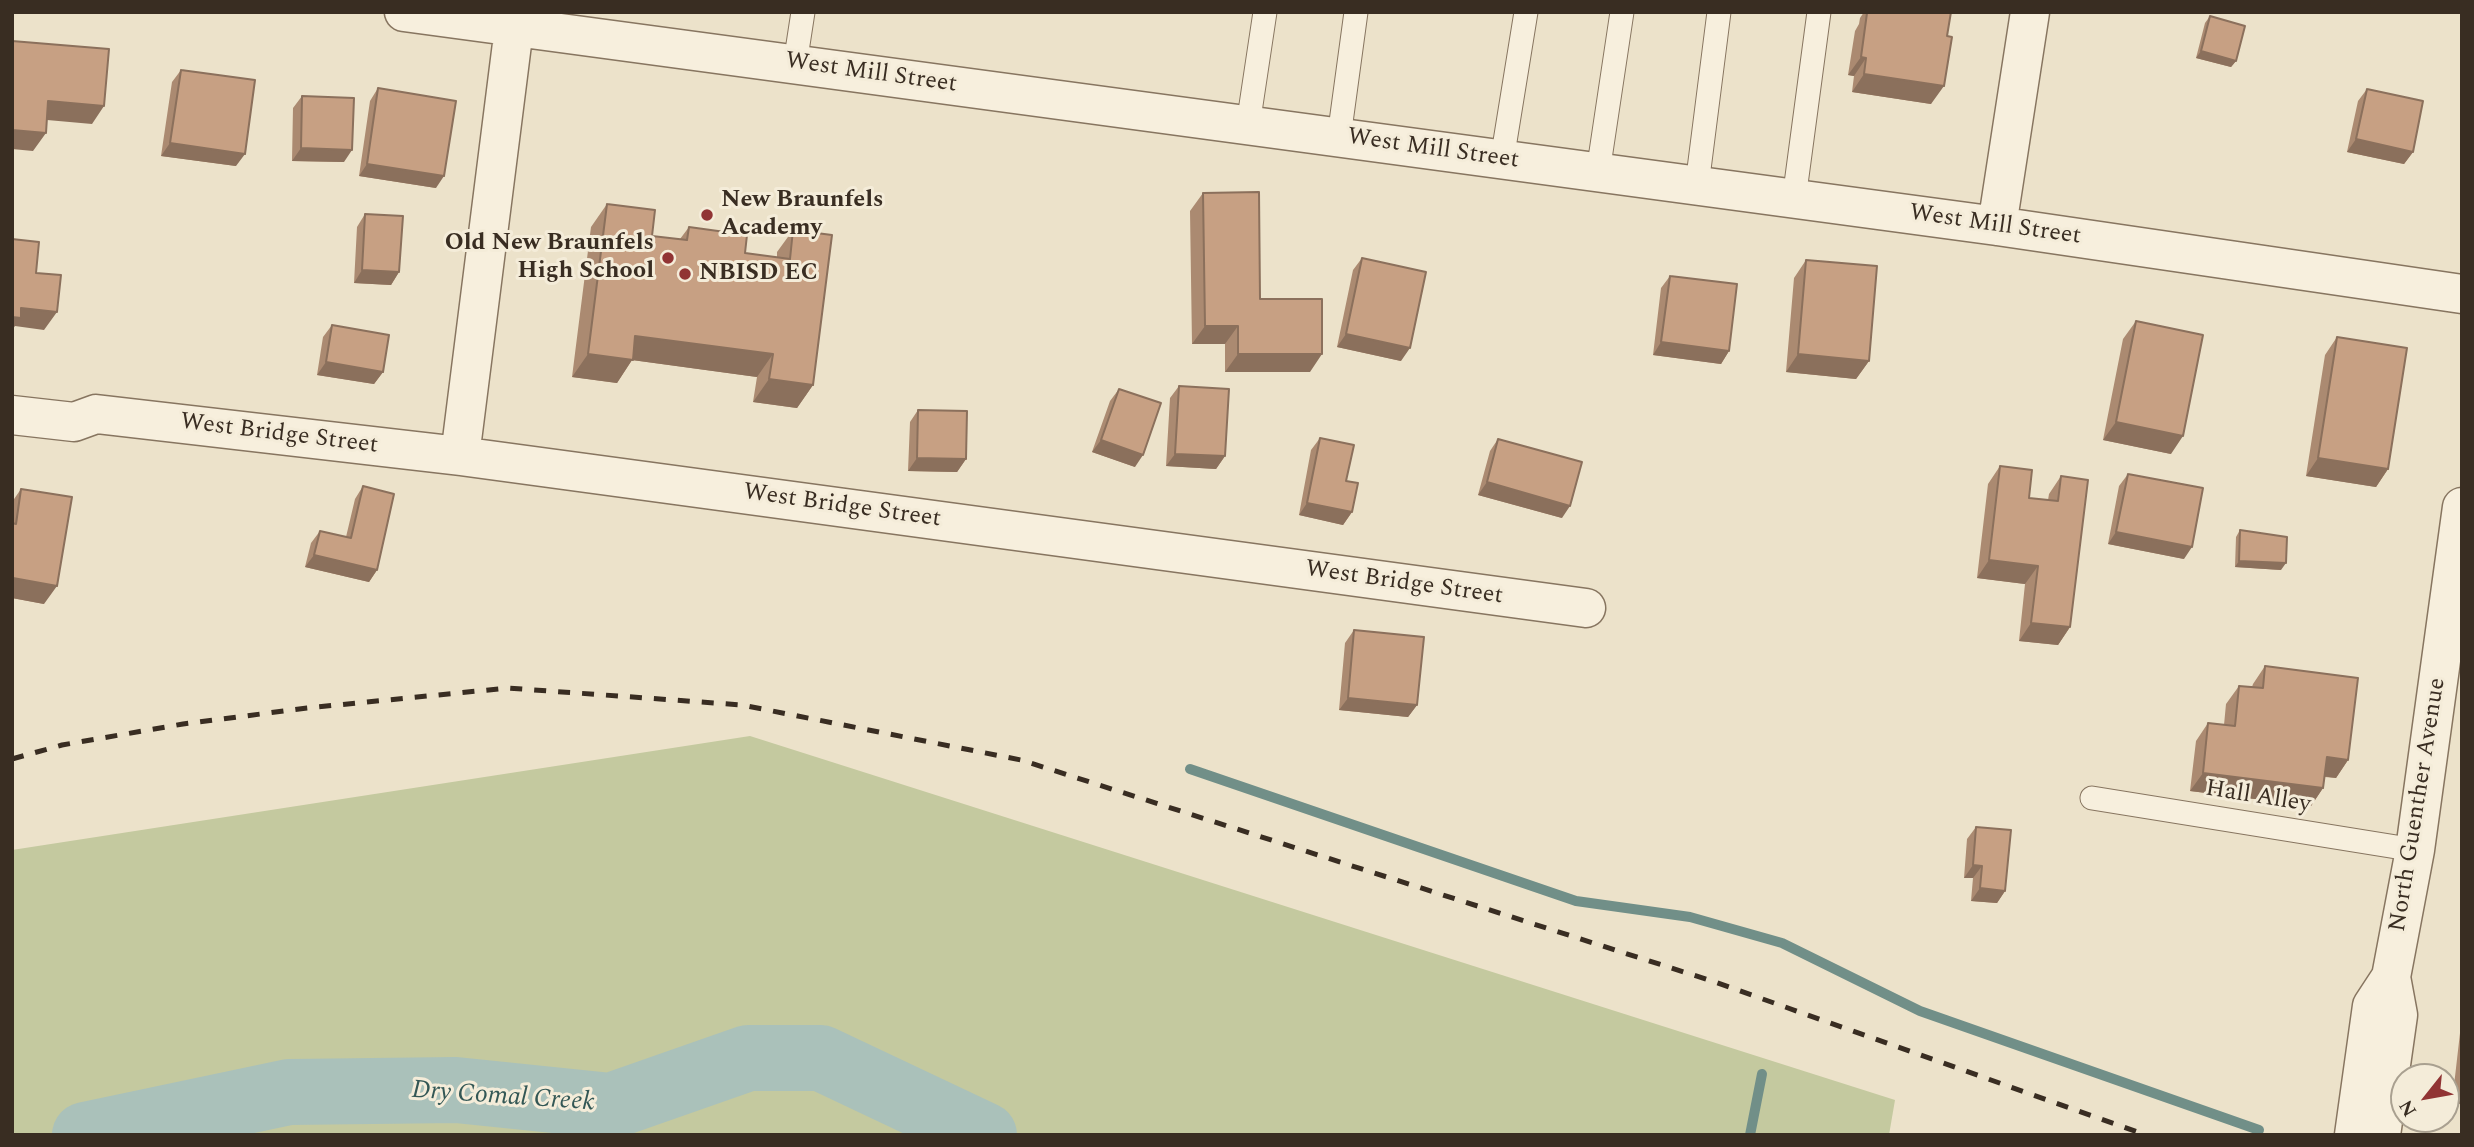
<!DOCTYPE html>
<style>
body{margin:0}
#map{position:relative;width:2474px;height:1147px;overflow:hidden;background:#ece2ca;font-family:Spectral,serif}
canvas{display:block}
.frame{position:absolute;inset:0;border:14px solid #392d22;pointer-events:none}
.north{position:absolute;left:2390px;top:1063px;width:70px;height:70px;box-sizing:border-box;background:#f4ecd9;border:2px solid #a9a090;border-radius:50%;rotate:239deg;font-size:19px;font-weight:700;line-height:28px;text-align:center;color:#392d22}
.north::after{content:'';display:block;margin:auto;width:24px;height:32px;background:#913434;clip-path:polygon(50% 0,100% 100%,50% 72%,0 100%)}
</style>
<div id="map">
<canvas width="2474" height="1147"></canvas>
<div class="frame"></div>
<div class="north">N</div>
</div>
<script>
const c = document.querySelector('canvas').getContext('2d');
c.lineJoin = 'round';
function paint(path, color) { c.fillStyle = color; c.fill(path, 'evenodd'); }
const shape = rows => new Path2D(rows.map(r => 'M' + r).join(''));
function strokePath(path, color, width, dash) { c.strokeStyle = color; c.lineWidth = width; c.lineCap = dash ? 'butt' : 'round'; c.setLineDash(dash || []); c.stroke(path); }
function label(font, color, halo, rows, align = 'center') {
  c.font = font + ' Spectral,serif'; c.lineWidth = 6; c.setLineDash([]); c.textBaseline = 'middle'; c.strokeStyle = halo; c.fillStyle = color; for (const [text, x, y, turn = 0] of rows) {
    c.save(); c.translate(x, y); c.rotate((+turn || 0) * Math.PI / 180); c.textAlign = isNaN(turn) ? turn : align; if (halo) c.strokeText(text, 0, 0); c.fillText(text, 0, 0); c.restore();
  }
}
paint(shape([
 [750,736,1895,1100,1889,1135,12,1135,12,850]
]), '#c4c99f');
strokePath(shape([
 [1190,769,1576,901,1690,917,1782,943,1920,1011,2259,1130],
 [1750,1135,1762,1074]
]), '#718f88', 10);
strokePath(shape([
 [85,1135,289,1092,456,1090,611,1106,748,1058,821,1058,984,1135]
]), '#aac1ba', 66);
const service = shape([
 [795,64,803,12],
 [1248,125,1265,12],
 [1339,137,1356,12],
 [1502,160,1526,12],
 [1598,172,1622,12],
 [1697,185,1719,12],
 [1794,199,1819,12],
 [2092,798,2415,850]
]);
const minor = shape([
 [404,12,1997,226,2462,294],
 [1997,226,2030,12],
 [12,415,74,422,96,414,460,456,1586,608],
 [460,456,516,12],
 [2354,1135,2372,1006,2391,977,2415,850,2462,507],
 [2381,1135,2398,1015,2391,977]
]);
strokePath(service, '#877560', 25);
strokePath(minor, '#877560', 41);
strokePath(service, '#f7efdd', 23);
strokePath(minor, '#f7efdd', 38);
strokePath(shape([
 [12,759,62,745,183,724,307,708,508,688,742,705,1021,760,1712,981,2146,1135]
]), '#392d22', 5, [12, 12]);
paint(shape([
 [1864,12,1951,12,1931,104,1852,92,1854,76,1848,75,1855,31,1859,24,1860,18],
 [2210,16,2236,61,2231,67,2196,58,2205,23],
 [181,70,236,166,161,156,172,82],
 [378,88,436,188,359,176,370,101],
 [2367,89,2413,152,2404,164,2347,152,2358,101],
 [302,96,344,162,292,161,293,108],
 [1203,193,1260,299,1310,372,1225,372,1225,344,1192,344,1190,211],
 [607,204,652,236,680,239,689,227,745,253,777,257,777,252,793,230,813,385,797,408,753,402,757,377,632,360,617,383,572,377,591,227],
 [365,214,399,272,391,285,354,283,357,227],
 [1362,258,1401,361,1337,347,1353,270],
 [1806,260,1869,361,1856,379,1786,372,1794,278],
 [1670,276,1729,351,1721,364,1653,355,1661,288],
 [2136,321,2171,454,2103,440,2123,339],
 [332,325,383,372,374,384,317,375,323,337],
 [2337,337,2388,469,2376,487,2306,476,2325,355],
 [1179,386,1225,456,1216,469,1166,466,1170,398],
 [1119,389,1135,467,1092,452,1110,401],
 [918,410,966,459,957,472,908,471,910,422],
 [1320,438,1346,481,1352,512,1343,525,1299,515,1311,450],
 [1498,439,1562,518,1478,495,1490,451],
 [2000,466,2029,498,2048,500,2049,494,2061,476,2070,627,2058,645,2019,641,2025,584,1977,578,1988,484],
 [2128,474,2184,559,2108,544,2119,486],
 [363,486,377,570,369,582,305,567,311,543,320,531,346,537,355,499],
 [21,489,44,604,12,598,12,502],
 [2240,530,2281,570,2235,567,2236,537],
 [1354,630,1417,705,1408,717,1339,710,1345,643],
 [2265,666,2348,760,2336,778,2325,777,2323,788,2311,806,2190,791,2196,741,2208,723,2224,725,2226,704,2239,686,2252,687,2253,684],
 [1976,827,2005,891,1997,903,1971,901,1973,878,1964,878,1967,839],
 [2462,1030,2462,1104,2452,1103,2460,1033]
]), '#ab8a71');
paint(shape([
 [2201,51,2236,61,2231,67,2196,58],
 [1861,57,1866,58,1854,76,1848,75],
 [1864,74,1944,86,1931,104,1852,92],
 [48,101,104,106,92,124,36,119],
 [12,130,46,133,33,151,12,149],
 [2356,139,2413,152,2404,164,2347,152],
 [170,143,245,154,236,166,161,156],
 [301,148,352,150,344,162,292,161],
 [367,164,444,176,436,188,359,176],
 [362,270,399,272,391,285,354,283],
 [21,308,57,312,44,330,15,326,12,330,12,317],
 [1205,326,1238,326,1225,344,1192,344],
 [1346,334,1410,348,1401,361,1337,347],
 [635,336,773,354,757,377,632,360,617,383,572,377,588,354],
 [1661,342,1729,351,1721,364,1653,355],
 [1238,354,1322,354,1310,372,1225,372],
 [1798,354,1869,361,1856,379,1786,372],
 [326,362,383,372,374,384,317,375],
 [769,379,813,385,797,408,753,402],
 [2116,422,2183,436,2171,454,2103,440],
 [1101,440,1143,455,1135,467,1092,452],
 [1175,454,1225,456,1216,469,1166,466],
 [917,458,966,459,957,472,908,471],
 [2318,458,2388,469,2376,487,2306,476],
 [1487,482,1570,506,1562,518,1478,495],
 [1307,503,1352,512,1343,525,1299,515],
 [2116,532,2192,547,2184,559,2108,544],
 [314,555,377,570,369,582,305,567],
 [1989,560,2038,566,2025,584,1977,578],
 [2239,561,2286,563,2281,570,2235,567],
 [13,578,57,586,44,604,12,598,12,580],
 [2031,623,2070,627,2058,645,2019,641],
 [1348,698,1417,705,1408,717,1339,710],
 [2327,757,2348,760,2336,778,2314,775],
 [2203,773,2323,788,2311,806,2190,791],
 [1973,865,1982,866,1973,878,1964,878],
 [1980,888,2005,891,1997,903,1971,901],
 [2461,1091,2462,1104,2452,1103]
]), '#8b705c');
const building = shape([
 [1871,12,1951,12,1947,36,1952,37,1944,86,1864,74,1866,58,1861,57,1867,13,1871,13,1871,12],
 [2210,16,2245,26,2236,61,2201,51,2210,16],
 [12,41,109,49,104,106,48,101,46,133,12,130,12,41],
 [181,70,255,80,245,154,170,143,181,70],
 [378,88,456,101,444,176,367,164,378,88],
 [2367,89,2423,101,2413,152,2356,139,2367,89],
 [302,96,354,98,352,150,301,148,302,96],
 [1259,192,1260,299,1322,299,1322,354,1238,354,1238,326,1205,326,1203,193,1259,192],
 [607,204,655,210,652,236,687,240,689,227,747,235,745,253,790,259,793,230,832,235,813,385,769,379,773,354,635,336,633,360,588,354,607,204],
 [365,214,403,216,399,272,362,270,365,214],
 [12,239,39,242,36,273,61,275,57,312,21,308,21,318,12,317,12,239],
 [1362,258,1426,272,1410,348,1346,334,1362,258],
 [1806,260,1877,266,1869,361,1798,354,1806,260],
 [1670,276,1737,284,1729,351,1661,342,1670,276],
 [2136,321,2203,335,2183,436,2116,422,2136,321],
 [332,325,389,335,383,372,326,362,332,325],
 [2337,337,2407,348,2388,469,2318,458,2337,337],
 [1179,386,1229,389,1225,456,1175,454,1179,386],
 [1119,389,1161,403,1143,455,1101,440,1119,389],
 [918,410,967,411,966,459,917,458,918,410],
 [1320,438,1354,445,1346,481,1358,483,1352,512,1307,503,1320,438],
 [1498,439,1582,462,1570,506,1487,482,1498,439],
 [2000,466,2032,470,2029,498,2058,501,2061,476,2088,480,2070,627,2031,623,2038,566,1989,560,2000,466],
 [2128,474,2203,488,2192,547,2116,532,2128,474],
 [363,486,394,494,377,570,314,555,320,531,351,538,363,486],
 [21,489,72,497,57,586,13,578,12,587,12,523,16,524,21,489],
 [2240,530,2287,537,2286,563,2239,561,2240,530],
 [1354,630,1424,637,1417,705,1348,698,1354,630],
 [2265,666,2358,678,2348,760,2327,757,2323,788,2203,773,2208,723,2235,726,2239,686,2263,688,2265,666],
 [1976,827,2011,830,2005,891,1980,888,1982,866,1973,865,1976,827]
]);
paint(building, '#c7a083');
strokePath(building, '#8b705c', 2);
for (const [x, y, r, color] of [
 [707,215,7,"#913434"],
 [668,258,7,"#913434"],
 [685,274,7,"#913434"]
]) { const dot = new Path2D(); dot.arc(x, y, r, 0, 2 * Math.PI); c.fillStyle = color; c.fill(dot); strokePath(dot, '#f4ecd9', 2.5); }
label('24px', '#392d22', '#f4ecd9', [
 ["West Mill Street",871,74,8],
 ["West Mill Street",1433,150,8],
 ["West Mill Street",1995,226,8],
 ["West Bridge Street",279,435,7],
 ["West Bridge Street",842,507,8],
 ["West Bridge Street",1404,584,8],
 ["Hall Alley",2258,798,9],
 ["North Guenther Avenue",2419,805,-81]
]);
label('bold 24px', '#392d22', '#f4ecd9', [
 ["New Braunfels",721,201],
 ["Academy",721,229],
 ["Old New Braunfels",654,244,"right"],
 ["High School",654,272,"right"],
 ["NBISD EC",699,274]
], 'left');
label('italic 26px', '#335755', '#f4ecd9', [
 ["Dry Comal Creek",503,1098,4]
]);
</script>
